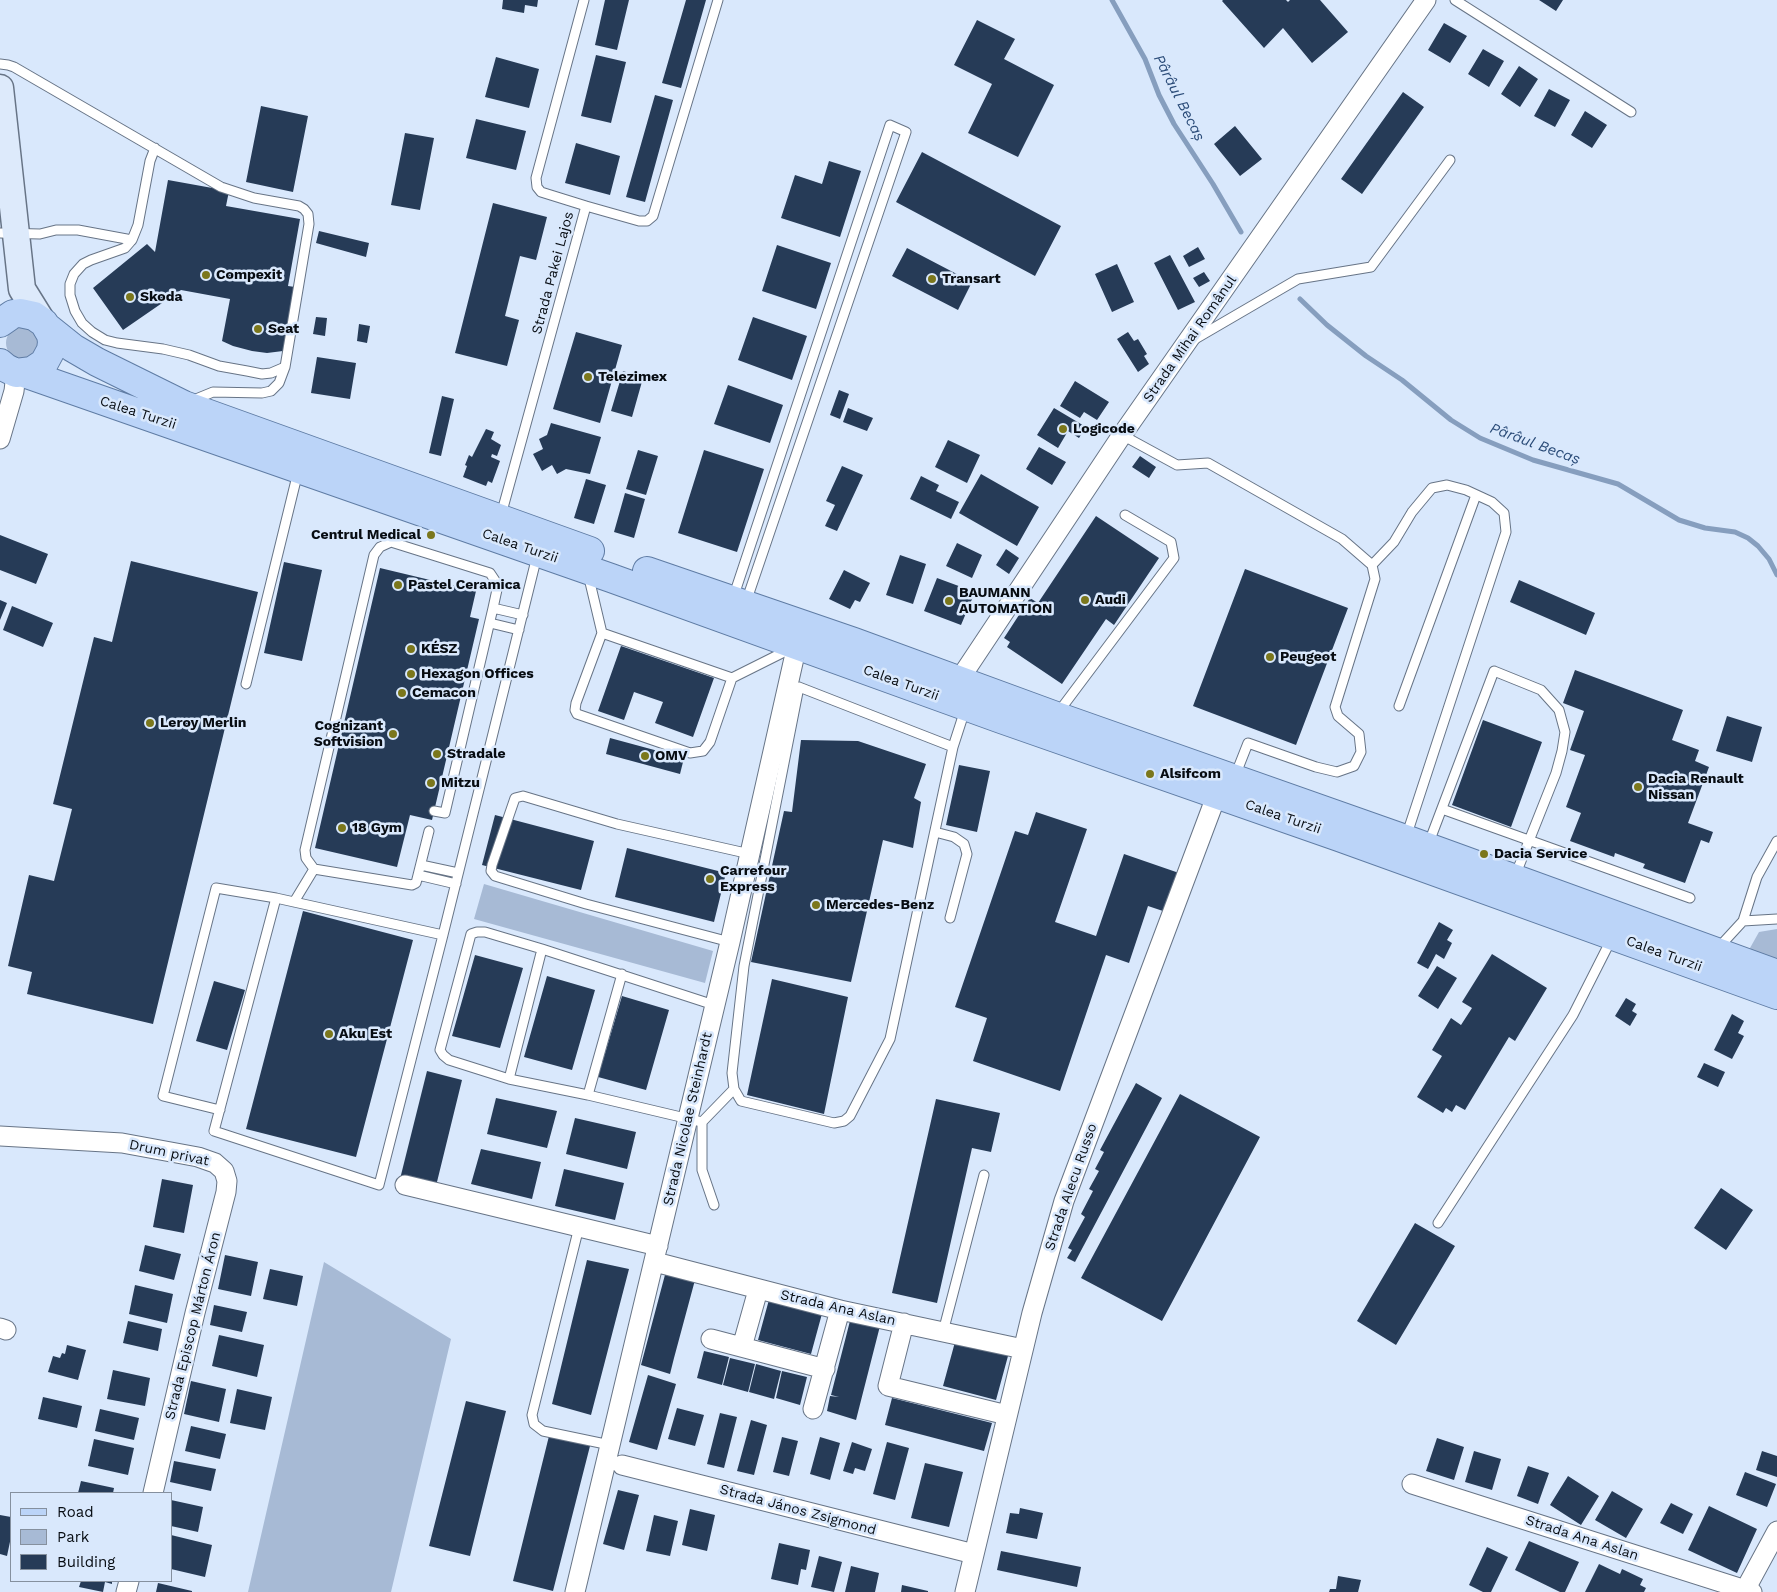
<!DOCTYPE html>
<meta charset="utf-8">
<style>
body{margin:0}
#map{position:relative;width:1777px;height:1592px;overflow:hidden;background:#d9e8fc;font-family:"Work Sans",sans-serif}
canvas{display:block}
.legend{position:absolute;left:10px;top:1492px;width:162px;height:90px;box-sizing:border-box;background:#d9e8fc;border:1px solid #85909e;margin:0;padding:6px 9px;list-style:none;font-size:15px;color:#070c12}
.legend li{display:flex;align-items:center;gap:10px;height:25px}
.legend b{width:25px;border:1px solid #85909e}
</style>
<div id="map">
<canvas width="1777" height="1592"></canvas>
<ul class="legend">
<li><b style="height:6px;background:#bbd4f8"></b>Road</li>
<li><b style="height:14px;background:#a7bad5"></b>Park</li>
<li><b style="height:14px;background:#263b57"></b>Building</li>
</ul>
</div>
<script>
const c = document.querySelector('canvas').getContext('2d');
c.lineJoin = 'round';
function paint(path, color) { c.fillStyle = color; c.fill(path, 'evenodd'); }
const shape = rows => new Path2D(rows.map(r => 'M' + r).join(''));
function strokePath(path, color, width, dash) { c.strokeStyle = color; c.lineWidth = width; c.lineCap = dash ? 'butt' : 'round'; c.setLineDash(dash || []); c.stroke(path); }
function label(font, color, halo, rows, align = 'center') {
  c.font = font + ' "Work Sans",sans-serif'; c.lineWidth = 5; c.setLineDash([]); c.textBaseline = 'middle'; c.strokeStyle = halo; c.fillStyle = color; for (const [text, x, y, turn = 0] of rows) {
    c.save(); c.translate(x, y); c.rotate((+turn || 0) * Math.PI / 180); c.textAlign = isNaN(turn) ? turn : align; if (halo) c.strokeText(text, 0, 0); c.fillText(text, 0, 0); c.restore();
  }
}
paint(shape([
 '6 343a16 16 0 1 1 32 0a16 16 0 1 1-32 0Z',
 [484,884,713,951,705,983,474,919],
 [1777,929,1777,967,1753,955,1750,948,1759,932],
 [324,1262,451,1339,391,1592,248,1592]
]), '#a7bad5');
strokePath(shape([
 [1112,0,1145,59,1159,95,1174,124,1213,184,1241,232],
 [1300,299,1327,325,1366,356,1402,380,1451,420,1480,438,1533,460,1618,484,1679,520,1705,528,1735,532,1748,538,1758,546,1769,559,1777,575]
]), '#869ebe', 5);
paint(shape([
 [503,0,538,0,537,7,525,5,524,13,502,9],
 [605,0,629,0,617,50,595,45],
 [686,0,706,0,681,88,662,83],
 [1223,0,1286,0,1288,2,1290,0,1320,0,1348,32,1312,63,1283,28,1264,48,1222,1],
 [1539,0,1563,0,1556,11],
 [977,20,1015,39,1004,59,1054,85,1018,157,968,133,992,84,954,65],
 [1444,23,1467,36,1450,63,1428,50],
 [1483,49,1504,61,1489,87,1468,74],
 [596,55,626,62,611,123,581,116],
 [496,57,539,69,529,108,485,97],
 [1519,66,1538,79,1520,107,1501,94],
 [1549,89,1570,100,1555,127,1534,116],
 [1403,92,1424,107,1362,194,1341,179],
 [655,95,673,100,645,202,626,197],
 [261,106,308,116,293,192,246,182],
 [1585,111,1607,125,1592,148,1571,135],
 [476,119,526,131,516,170,466,158],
 [1235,126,1262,159,1240,176,1214,144],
 [405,133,434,138,420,210,391,205],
 [576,143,620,156,610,195,565,183],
 [922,152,1061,226,1035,276,896,202],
 [829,161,861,171,840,237,781,218,795,175,822,184],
 [168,180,229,191,226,206,300,219,288,286,295,287,283,351,267,353,252,351,233,346,222,341,230,299,181,290,123,330,93,288,147,244,155,252],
 [493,203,547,217,536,260,520,256,505,316,519,320,507,366,455,353],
 [319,231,369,243,366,257,316,243],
 [777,245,831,263,816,309,762,291],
 [1198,247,1205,259,1189,267,1183,256],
 [907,248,972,282,958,310,892,276],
 [1170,255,1195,302,1178,310,1154,263],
 [1117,264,1134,302,1112,312,1095,274],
 [1204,272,1210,281,1199,287,1193,278],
 [316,317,327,318,325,336,313,334],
 [753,317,807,336,792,380,738,360],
 [359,324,370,326,367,343,357,341],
 [576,332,622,345,600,423,553,409],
 [1128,332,1134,341,1138,339,1147,354,1144,356,1149,364,1138,372,1117,339],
 [317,357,356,363,350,399,311,393],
 [623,371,643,378,632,417,611,411],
 [1075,381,1109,402,1097,420,1084,412,1080,418,1060,406],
 [728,385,783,405,770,443,714,424],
 [839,390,849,394,840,419,830,415],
 [442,396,454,399,441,456,429,453],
 [848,408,873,418,867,431,843,422],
 [1054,408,1086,427,1079,438,1068,431,1058,448,1037,435],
 [551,423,601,437,590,474,566,469,557,474,552,465,542,471,533,454,543,449,539,439,547,435],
 [486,429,494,432,491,439,501,445,497,456,492,454,491,457,500,461,492,483,488,481,486,486,463,477,467,466,465,465,469,455,472,457],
 [948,440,980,455,967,483,935,467],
 [1039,447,1066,462,1052,485,1026,469],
 [638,450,658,456,646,495,626,489],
 [704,450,764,469,737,552,678,533],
 [1140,456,1156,467,1149,478,1132,467],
 [842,466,863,475,837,531,825,526,835,505,826,501],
 [981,474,1039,507,1017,546,959,513],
 [921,476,939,485,936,491,959,502,951,519,910,499],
 [586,479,606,485,594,524,574,518],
 [625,493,645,499,634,538,614,532],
 [1096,516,1159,558,1114,625,1106,619,1062,684,1007,647,1010,642,1004,638,1030,598,1038,603],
 [0,535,48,554,36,584,0,570],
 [957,543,982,555,972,578,946,566],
 [1006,549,1019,558,1009,574,996,565],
 [900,555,926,564,913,604,886,595],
 [131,561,258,592,153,1024,27,994,32,972,8,966,29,875,54,881,72,809,53,804,94,637,112,642],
 [284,562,322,570,302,661,264,653],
 [380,568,476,591,470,617,479,619,432,820,410,815,397,867,315,848],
 [1245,569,1348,608,1296,745,1193,706],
 [844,570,870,583,860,602,855,600,850,609,829,599],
 [937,578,975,592,961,625,924,611],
 [1519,580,1595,613,1586,635,1510,602],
 [0,600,7,603,0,620],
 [12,606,53,623,43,647,3,630],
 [621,646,714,678,693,737,655,723,663,702,634,692,624,720,598,711],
 [1575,670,1683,710,1672,740,1699,750,1695,761,1709,767,1688,823,1713,832,1709,843,1701,840,1685,883,1643,868,1645,864,1615,853,1614,857,1570,841,1581,813,1566,807,1585,755,1570,750,1584,711,1563,703],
 [1727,716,1762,727,1752,762,1716,751],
 [1483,720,1542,742,1511,827,1452,805],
 [610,738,684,758,680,774,606,754],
 [801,740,858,741,926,764,914,798,921,802,913,848,883,840,851,982,751,962,784,811,792,812],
 [959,765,990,771,977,832,946,825],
 [1036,812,1087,829,1055,922,1096,936,1124,854,1179,873,1166,912,1148,906,1129,963,1106,955,1060,1091,973,1061,987,1018,955,1007,1015,831,1028,835],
 [495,815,594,841,581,890,482,865],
 [627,848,726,873,714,922,615,897],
 [303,911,413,940,356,1157,246,1129],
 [1439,922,1453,930,1447,940,1452,943,1444,959,1436,954,1428,969,1417,963],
 [1492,954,1547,988,1515,1041,1509,1037,1465,1110,1456,1105,1452,1112,1446,1108,1443,1113,1417,1097,1442,1056,1432,1050,1451,1018,1461,1025,1472,1008,1462,1002],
 [475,955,523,968,500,1048,452,1036],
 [1437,966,1457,978,1438,1009,1418,996],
 [547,976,595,990,572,1070,524,1057],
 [772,979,848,997,824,1114,747,1095],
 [214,981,245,990,227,1050,196,1041],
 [622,996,669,1010,646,1090,598,1077],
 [1626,998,1636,1004,1632,1011,1637,1014,1630,1026,1615,1016],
 [1732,1014,1744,1021,1738,1033,1744,1036,1732,1059,1714,1050],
 [1704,1063,1725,1072,1718,1087,1697,1077],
 [427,1071,462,1080,436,1186,400,1179],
 [1136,1083,1162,1098,1075,1262,1067,1258,1072,1250,1068,1248,1085,1217,1081,1214,1093,1191,1089,1189,1099,1171,1095,1169,1104,1152,1100,1150],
 [1180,1094,1260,1137,1162,1321,1081,1278],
 [496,1098,557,1111,547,1148,487,1134],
 [936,1099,1000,1113,991,1152,972,1148,937,1303,892,1293],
 [575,1118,636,1132,627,1169,566,1154],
 [481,1149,541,1162,532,1199,471,1184],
 [564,1169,624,1183,615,1220,555,1206],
 [162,1179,193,1185,184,1233,153,1227],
 [1721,1188,1753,1210,1726,1250,1694,1228],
 [1415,1223,1455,1246,1396,1345,1357,1321],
 [145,1245,181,1254,174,1280,139,1271],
 [225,1255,258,1262,251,1296,218,1289],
 [587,1260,629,1269,591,1415,552,1404],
 [270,1269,303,1276,297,1306,263,1299],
 [666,1271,695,1280,674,1358,668,1357,674,1358,670,1374,641,1365],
 [135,1285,173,1294,167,1323,129,1314],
 [770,1296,823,1310,811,1354,758,1340],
 [214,1305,247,1312,242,1332,210,1325],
 [851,1317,880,1326,856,1420,827,1411,830,1396,839,1397,831,1395],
 [128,1321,162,1329,158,1351,123,1343],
 [219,1335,264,1345,257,1377,212,1366],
 [955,1342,1008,1356,996,1400,943,1386],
 [67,1345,86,1350,78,1380,48,1372,53,1356,60,1358,62,1353,65,1354],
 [704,1351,729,1357,722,1385,697,1378],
 [730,1358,755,1364,748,1392,723,1385],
 [756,1364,781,1371,774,1399,749,1392],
 [113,1370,150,1378,145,1406,107,1399],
 [782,1371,807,1377,800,1405,776,1398],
 [648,1375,676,1384,657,1450,629,1442],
 [191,1381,226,1389,219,1422,184,1414],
 [237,1389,272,1397,265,1430,230,1423],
 [43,1397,82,1406,77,1428,38,1419],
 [892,1398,992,1423,984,1451,885,1425],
 [466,1401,506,1411,470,1556,429,1546],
 [677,1408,704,1415,695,1446,668,1439],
 [100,1409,139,1418,134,1440,95,1431],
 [720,1413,737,1417,724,1468,707,1464],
 [751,1420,767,1425,754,1475,737,1471],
 [191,1426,226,1434,220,1459,185,1451],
 [549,1436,590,1446,553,1591,513,1581],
 [782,1437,798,1441,789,1476,773,1472],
 [820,1437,840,1443,830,1480,810,1474],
 [1437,1438,1464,1447,1454,1480,1426,1471],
 [94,1439,134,1448,128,1475,88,1466],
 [852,1442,872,1449,865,1471,855,1468,853,1474,843,1471],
 [887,1442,909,1448,895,1500,873,1494],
 [1474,1451,1501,1459,1492,1490,1465,1482],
 [1762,1451,1777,1456,1777,1477,1756,1470],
 [174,1461,216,1469,211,1491,170,1482],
 [925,1463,963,1472,949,1527,911,1518],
 [1528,1466,1549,1473,1538,1504,1517,1496],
 [1745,1472,1776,1484,1767,1507,1736,1495],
 [1568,1476,1599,1496,1581,1525,1550,1505],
 [81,1481,114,1488,113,1493,78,1493],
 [618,1490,639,1495,624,1550,603,1544],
 [1612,1491,1643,1509,1626,1538,1595,1520],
 [171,1500,203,1507,198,1532,171,1526],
 [1671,1503,1693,1514,1683,1534,1660,1523],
 [1709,1506,1757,1529,1737,1573,1688,1550],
 [1020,1508,1043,1513,1037,1539,1006,1533,1010,1513,1019,1514],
 [690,1509,715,1515,707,1551,682,1545],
 [0,1515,11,1517,11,1537,7,1556,0,1554],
 [654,1515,678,1521,670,1556,646,1551],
 [171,1535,212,1545,205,1577,171,1569],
 [1529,1541,1579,1562,1565,1592,1560,1592,1515,1570],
 [779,1543,810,1550,806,1570,801,1569,798,1585,771,1579],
 [1487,1547,1508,1557,1491,1592,1483,1592,1469,1585],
 [1001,1551,1081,1567,1077,1587,997,1570],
 [819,1556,842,1562,834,1592,811,1587],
 [1599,1564,1620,1574,1622,1569,1643,1579,1640,1585,1646,1588,1644,1592,1585,1592],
 [851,1566,879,1573,875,1592,845,1592],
 [1338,1576,1361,1580,1358,1592,1329,1592,1330,1589,1336,1589],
 [81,1581,112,1581,112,1584,105,1582,103,1592,79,1587],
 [158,1583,192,1591,192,1592,156,1592],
 [902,1585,928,1591,928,1592,901,1592]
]), '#263b57');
const lane = shape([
 [584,0,536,178,537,187,541,192,586,206],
 [1455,0,1631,112],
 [0,64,8,65,14,67,221,187,254,198,299,206,304,209,308,214,309,224,285,367,279,383,271,391,262,393,213,392,191,401],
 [0,233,40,234,56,230,78,230,132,240,138,225,150,161,155,148],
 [132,240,125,248,91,260,83,264,74,274,70,284,70,295,75,311,82,323,92,332,105,340,117,343,163,349,189,355,219,366,247,371,262,374,271,373,285,367],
 [1195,339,1298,279,1371,267,1450,160],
 [1122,435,1177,465,1208,463,1342,539,1372,565,1375,579,1335,707,1338,716,1359,734,1361,752,1354,766,1337,772,1316,767,1248,743,1235,776],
 [501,515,586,206,639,221,647,221,653,216,718,0],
 [1372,565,1394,542,1412,512,1432,488,1447,485,1466,490,1492,502,1504,513,1506,532,1406,837],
 [588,574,602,633,732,678,790,649],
 [733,598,890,125,906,132,746,602],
 [490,623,519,630],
 [602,633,576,703,575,710,577,714,690,753,703,751,710,742,732,678],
 [246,684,298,472],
 [1399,706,1476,495],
 [1057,714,1174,558,1171,542,1125,515],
 [953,747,890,1039,850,1116,844,1121,834,1123,741,1101,734,1089,732,1073,744,966,799,687,953,747,965,710],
 [1442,809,1690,898],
 [434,811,445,813,493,608],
 [429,831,416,883,412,885,314,869,306,858,305,850,374,555,380,547,391,542,490,573,498,585,493,608,523,615],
 [935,832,954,837,964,844,967,854,950,918],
 [1428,845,1494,671,1541,690,1559,710,1565,732,1562,751,1556,773,1515,876],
 [421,865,458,873],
 [418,875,456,884],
 [294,902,314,869],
 [1743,921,1757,877,1777,841],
 [443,935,276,898,214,1131,379,1185,443,935,537,556],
 [730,942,586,904,495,876,491,871,492,865,515,798,523,796,617,824,750,854],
 [1716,946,1720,946,1743,921,1777,919],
 [714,1005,542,949,485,932,477,932,471,934,440,1050,443,1055,449,1060,509,1079,588,1095,702,1122,734,1089],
 [509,1079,542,949],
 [588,1095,622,974],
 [220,1110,163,1096,216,888,276,898],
 [702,1122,702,1170,714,1205],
 [1438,1223,1573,1015,1612,938],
 [579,1227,532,1415,534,1424,543,1431,610,1445],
 [943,1332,984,1175]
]);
const street = shape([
 [0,439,14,391,16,373],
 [959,680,1122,435,1426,0],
 [0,1136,122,1143,198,1157,215,1163,224,1171,227,1181,226,1192,195,1313,153,1493],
 [405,1185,658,1246],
 [655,1262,840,1310,1023,1349],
 [904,1323,888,1386,1007,1415],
 [0,1328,6,1330],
 [711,1339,825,1369],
 [742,1347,758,1290],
 [813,1409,840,1310],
 [622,1465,974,1554],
 [1412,1484,1752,1592],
 [1745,1590,1777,1531],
 [126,1592,129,1581],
 [575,1592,730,942,797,645],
 [965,1592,1032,1313,1064,1201,1217,794]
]);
const secondary = shape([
 [0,88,22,289,40,318]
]);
const primary = shape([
 [0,323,13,314,20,313,34,316,44,323,51,335,52,342,51,350,44,363,32,371,16,373,6,368,0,363],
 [48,328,73,348,97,362,184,405,590,551],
 [24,373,611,578,1001,719,1339,837,1777,995],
 [647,571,854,642,1056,716,1405,839,1777,974]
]);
strokePath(lane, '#677486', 11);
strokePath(street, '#677486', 21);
strokePath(secondary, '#677486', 29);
strokePath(primary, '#5f7ca4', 30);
strokePath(lane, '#fff', 9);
strokePath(street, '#fff', 19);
strokePath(secondary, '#ddeafb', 26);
strokePath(primary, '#bbd4f8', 28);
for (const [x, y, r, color] of [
 [206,275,5,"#7b771c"],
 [932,279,5,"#7b771c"],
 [130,297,5,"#7b771c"],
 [258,329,5,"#7b771c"],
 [588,377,5,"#7b771c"],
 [1063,429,5,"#7b771c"],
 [431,535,5,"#7b771c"],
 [398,585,5,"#7b771c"],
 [1085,600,5,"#7b771c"],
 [949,601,5,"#7b771c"],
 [411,649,5,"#7b771c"],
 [1270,657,5,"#7b771c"],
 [411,674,5,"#7b771c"],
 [402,693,5,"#7b771c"],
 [150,723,5,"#7b771c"],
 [393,734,5,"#7b771c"],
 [437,754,5,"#7b771c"],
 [645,756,5,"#7b771c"],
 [1150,774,5,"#7b771c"],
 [431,783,5,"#7b771c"],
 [1638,787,5,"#7b771c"],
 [342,828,5,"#7b771c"],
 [1484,854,5,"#7b771c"],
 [710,879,5,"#7b771c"],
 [816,905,5,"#7b771c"],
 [329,1034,5,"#7b771c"]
]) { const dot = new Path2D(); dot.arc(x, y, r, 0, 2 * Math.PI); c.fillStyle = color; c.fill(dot); strokePath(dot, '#d9e8fc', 2); }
label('14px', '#070c12', '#d9e8fc', [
 ["Strada Pakei Lajos",553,273,-75],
 ["Strada Mihai Românul",1190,339,-55],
 ["Calea Turzii",138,413,18],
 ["Calea Turzii",520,546,19],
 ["Calea Turzii",901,683,20],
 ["Calea Turzii",1283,817,19],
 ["Calea Turzii",1664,954,20],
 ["Strada Nicolae Steinhardt",688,1119,-77],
 ["Drum privat",169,1153,12],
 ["Strada Alecu Russo",1071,1187,-71],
 ["Strada Ana Aslan",838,1308,13],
 ["Strada Episcop Márton Áron",193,1326,-76],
 ["Strada János Zsigmond",798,1510,15],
 ["Strada Ana Aslan",1582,1538,18]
]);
label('bold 14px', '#070c12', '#d9e8fc', [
 ["Compexit",216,275],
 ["Transart",942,279],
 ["Skoda",140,297],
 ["Seat",268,329],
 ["Telezimex",598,377],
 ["Logicode",1073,429],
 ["Centrul Medical",421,535,"right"],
 ["Pastel Ceramica",408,585],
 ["BAUMANN",959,593],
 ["AUTOMATION",959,609],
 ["Audi",1095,600],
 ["KÉSZ",421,649],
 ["Peugeot",1280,657],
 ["Hexagon Offices",421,674],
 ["Cemacon",412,693],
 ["Leroy Merlin",160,723],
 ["Cognizant",383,726,"right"],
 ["Softvision",383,742,"right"],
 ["Stradale",447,754],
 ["OMV",655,756],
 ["Alsifcom",1160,774],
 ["Dacia Renault",1648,779],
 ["Nissan",1648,795],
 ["Mitzu",441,783],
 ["18 Gym",352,828],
 ["Dacia Service",1494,854],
 ["Carrefour",720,871],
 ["Express",720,887],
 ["Mercedes-Benz",826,905],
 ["Aku Est",339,1034]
], 'left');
label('italic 15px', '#2a4b78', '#d9e8fc', [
 ["Pârâul Becaș",1179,98,63],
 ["Pârâul Becaș",1535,444,20]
]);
</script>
